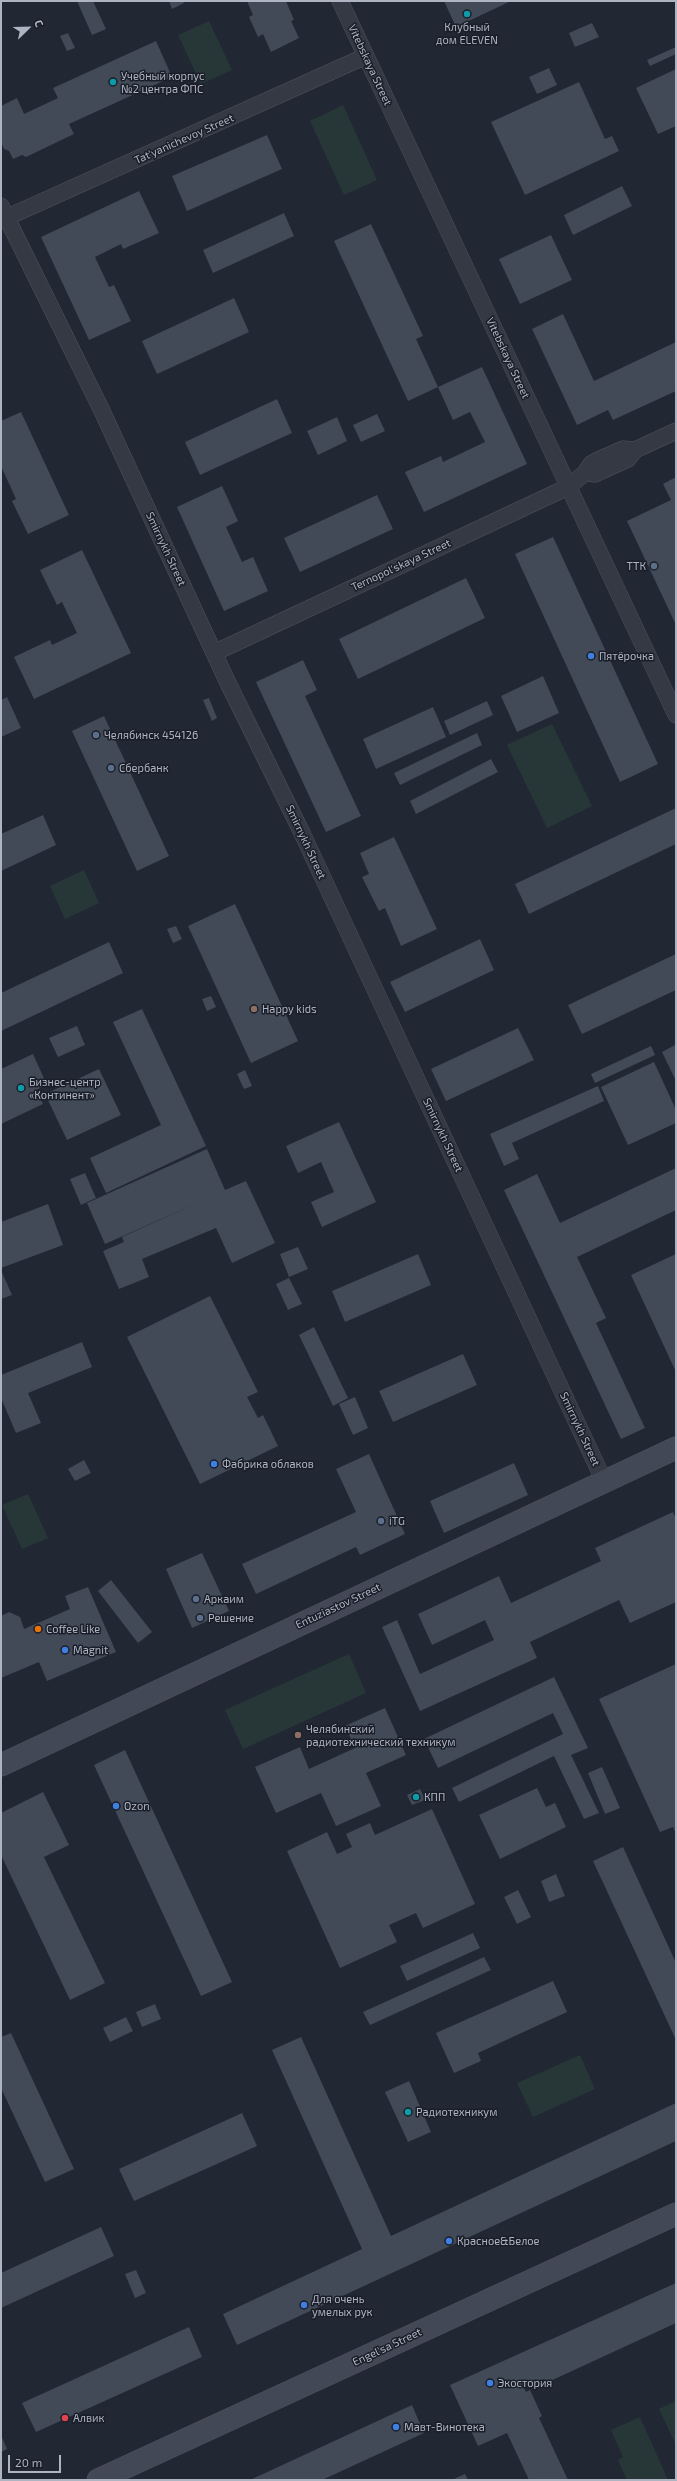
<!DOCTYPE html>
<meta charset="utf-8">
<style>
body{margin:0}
#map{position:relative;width:677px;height:2481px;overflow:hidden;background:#212733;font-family:"Exo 2",sans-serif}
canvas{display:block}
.frame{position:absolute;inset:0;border:2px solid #aeb4c1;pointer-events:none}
.north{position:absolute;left:8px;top:8px;width:40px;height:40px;-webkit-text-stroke:3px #1a1e29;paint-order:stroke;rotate:67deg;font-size:11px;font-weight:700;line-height:16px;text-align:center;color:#aeb4c1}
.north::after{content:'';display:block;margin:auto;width:14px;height:18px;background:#aeb4c1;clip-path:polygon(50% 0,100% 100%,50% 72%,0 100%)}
.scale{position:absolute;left:8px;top:2455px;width:53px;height:18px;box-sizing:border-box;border:2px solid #aeb4c1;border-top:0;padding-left:5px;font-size:12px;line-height:14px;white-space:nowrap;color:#aeb4c1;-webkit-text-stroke:3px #1a1e29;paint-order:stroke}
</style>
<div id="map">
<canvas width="677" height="2481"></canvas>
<div class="frame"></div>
<div class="north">С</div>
<div class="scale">20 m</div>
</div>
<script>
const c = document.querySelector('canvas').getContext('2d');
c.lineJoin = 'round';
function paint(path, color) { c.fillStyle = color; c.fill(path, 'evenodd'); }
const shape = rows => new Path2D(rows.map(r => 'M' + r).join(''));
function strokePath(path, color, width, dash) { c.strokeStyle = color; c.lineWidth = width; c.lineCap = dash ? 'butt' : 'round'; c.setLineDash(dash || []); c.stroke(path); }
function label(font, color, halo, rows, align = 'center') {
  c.font = font + ' "Exo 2",sans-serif'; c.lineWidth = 3; c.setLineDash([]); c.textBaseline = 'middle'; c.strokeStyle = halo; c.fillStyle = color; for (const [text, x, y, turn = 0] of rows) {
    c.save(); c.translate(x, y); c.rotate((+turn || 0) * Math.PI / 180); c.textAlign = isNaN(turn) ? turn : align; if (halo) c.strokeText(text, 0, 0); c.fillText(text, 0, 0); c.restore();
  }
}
paint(shape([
 [209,21,232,70,201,84,178,35],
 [343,105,377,180,344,195,310,121],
 [552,724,592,806,547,828,507,745],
 [84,870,99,903,65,919,50,886],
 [28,1494,48,1538,22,1549,2,1505],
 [349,1654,366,1693,243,1749,225,1710],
 [580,2055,595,2089,533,2117,517,2083],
 [676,2401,676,2445,659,2409],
 [640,2417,668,2480,627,2480,618,2460,623,2457,611,2430]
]), '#273738');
paint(shape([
 [77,1,93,1,106,29,92,35],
 [169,1,183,1,184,3,172,9],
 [247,1,286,1,294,20,291,21,299,38,271,52,263,34,258,37,249,17,253,15],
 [444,1,511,1,456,27],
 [592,23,599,37,575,47,569,33],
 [68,33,75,48,67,51,60,36],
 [156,41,172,77,69,124,74,134,26,157,22,155,13,159,9,151,4,149,1,142,1,106,17,98,24,114,58,98,53,88],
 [676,47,676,54,650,66,647,60],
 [549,68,557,85,537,94,529,77],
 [676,69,676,126,658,134,636,88],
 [579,82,605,139,612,136,619,151,525,195,491,122],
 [267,135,282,169,187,211,172,176],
 [622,186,632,206,573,235,564,215],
 [139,191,159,233,123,249,121,244,95,257,109,287,114,285,131,321,89,340,41,237],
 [284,213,294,236,213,273,203,250],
 [371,224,423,336,416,339,438,387,408,401,334,241],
 [551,235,572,280,520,304,499,259],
 [234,298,249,332,157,374,142,341],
 [563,314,594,381,676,342,676,391,613,420,608,410,577,425,532,329],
 [482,367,527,464,424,512,405,472,441,456,443,462,485,442,470,412,453,420,438,387],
 [277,399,292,433,200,475,185,442],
 [21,412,69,515,28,534,12,501,16,499,1,466,1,421],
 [377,414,385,431,361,442,353,425],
 [337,417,347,441,318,455,307,431],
 [676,477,676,625,627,521,671,500,663,484],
 [222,486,238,521,226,527,242,562,253,557,268,591,224,611,177,507],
 [377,495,393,529,300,572,284,538],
 [553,537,658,764,620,782,515,554],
 [82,550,131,653,34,699,14,657,50,640,52,645,77,633,62,602,57,605,40,570],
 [466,578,485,618,358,679,339,639],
 [303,660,317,690,305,696,361,816,326,832,256,682],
 [543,676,559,713,517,732,501,696],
 [7,697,21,728,1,737,1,700],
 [209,698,217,718,212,721,203,700],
 [487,701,493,715,450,735,444,721],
 [433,707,446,737,376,769,363,739],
 [104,716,169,856,137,871,72,731],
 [477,733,482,745,400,785,394,773],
 [491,759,498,772,416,814,410,801],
 [676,808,676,844,529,914,515,884],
 [43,815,56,845,1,871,1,834],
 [394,837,437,929,401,946,385,908,379,911,362,877,369,874,360,853],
 [235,904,298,1041,251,1063,188,926],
 [176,926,182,939,173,943,167,929],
 [480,939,494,970,405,1012,390,982],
 [109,942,123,973,1,1031,1,993],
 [676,954,676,990,582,1034,568,1005],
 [211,996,216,1007,207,1011,202,999],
 [142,1009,206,1146,106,1193,90,1158,161,1125,113,1022],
 [77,1026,85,1045,58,1057,49,1038],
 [518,1028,534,1060,446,1101,431,1069],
 [675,1045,676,1047,676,1081,662,1052],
 [651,1046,655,1055,595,1083,591,1074],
 [33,1054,47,1085,36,1090,43,1104,1,1124,1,1069],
 [654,1062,676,1110,676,1123,628,1145,601,1087],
 [99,1069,121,1115,67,1140,45,1094],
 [245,1070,252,1086,244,1089,237,1074],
 [598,1086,604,1101,512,1143,519,1159,504,1166,490,1134],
 [339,1122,376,1202,322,1227,311,1202,334,1192,321,1162,298,1173,286,1146],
 [207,1149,225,1190,246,1181,275,1243,232,1263,216,1228,142,1259,149,1277,119,1289,103,1251,124,1242,122,1237,202,1201,105,1244,87,1203],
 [676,1168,676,1210,577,1257,606,1318,596,1323,645,1428,621,1439,504,1190,537,1174,560,1223],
 [85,1173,96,1198,81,1205,70,1179],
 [48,1204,63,1245,1,1268,1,1222],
 [298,1247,308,1269,289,1277,280,1254],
 [418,1254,431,1285,345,1322,332,1291],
 [676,1254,676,1372,631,1275],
 [1,1270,12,1295,1,1299],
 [289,1278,302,1304,288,1310,276,1284],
 [210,1296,258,1392,247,1397,258,1418,263,1415,278,1446,200,1484,127,1337],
 [314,1327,348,1398,333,1406,299,1335],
 [82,1342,92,1367,28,1393,41,1423,16,1433,1,1398,1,1375],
 [463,1354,477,1385,393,1422,379,1391],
 [355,1397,368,1428,353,1435,339,1404],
 [369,1454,405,1534,360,1555,356,1547,256,1594,242,1564,356,1512,336,1469],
 [84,1460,91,1473,75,1481,68,1469],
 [514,1463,528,1495,444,1533,430,1501],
 [673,1512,676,1519,676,1602,630,1623,619,1600,530,1642,537,1658,420,1711,382,1627,397,1620,420,1674,494,1640,485,1620,432,1645,418,1614,499,1576,511,1603,601,1561,595,1548],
 [202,1553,229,1611,192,1628,166,1569],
 [111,1580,152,1632,138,1643,98,1591],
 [88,1587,116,1652,47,1681,39,1662,1,1678,1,1616,9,1612,20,1617,24,1629,70,1609,65,1596],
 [676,1664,676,1834,673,1827,660,1832,599,1699],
 [554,1677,588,1748,571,1755,599,1813,584,1819,554,1756,459,1802,452,1788,563,1734,553,1713,438,1768,424,1739],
 [385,1708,406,1755,366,1773,381,1806,336,1826,321,1793,276,1813,255,1767,300,1747,309,1769,355,1748,345,1726],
 [125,1750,232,1982,201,1996,94,1765],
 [602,1767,620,1808,605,1814,588,1773],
 [537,1788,546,1807,555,1803,566,1827,500,1859,479,1815],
 [420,1789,425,1800,412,1805,407,1795],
 [43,1792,69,1845,44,1857,105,1983,70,2000,1,1855,1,1813],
 [432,1809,475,1904,423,1928,416,1913,389,1925,397,1942,340,1968,287,1851,327,1832,337,1854,352,1847,346,1834,370,1823,375,1835],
 [623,1847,676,1963,676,2040,593,1861],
 [556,1874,565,1896,549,1902,541,1881],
 [518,1890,531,1917,517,1924,504,1897],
 [473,1933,480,1948,407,1981,400,1966],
 [484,1957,491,1970,370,2025,363,2012],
 [553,1981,567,2012,478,2053,481,2061,454,2073,436,2033],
 [155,2004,161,2019,142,2027,136,2012],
 [126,2017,133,2031,110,2042,103,2028],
 [11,2033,74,2169,45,2182,1,2088,1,2037],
 [301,2037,391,2236,676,2103,676,2141,237,2345,223,2314,362,2249,272,2050],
 [409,2081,431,2132,408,2142,385,2092],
 [242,2113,257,2146,134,2201,119,2169],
 [101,2227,114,2256,1,2308,1,2273],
 [136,2270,146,2293,135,2298,125,2274],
 [676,2283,676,2323,546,2383,544,2379,524,2388,526,2392,530,2390,542,2416,539,2418,568,2480,529,2480,507,2433,478,2446,450,2385],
 [189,2327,202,2357,36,2432,22,2403],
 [412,2405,424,2433,322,2480,250,2480],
 [1,2435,7,2449,1,2452],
 [465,2474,468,2480,453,2480,456,2478]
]), '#424a58');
const street = shape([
 [340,1,676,715],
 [1,206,102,411,227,681,302,833,604,1481],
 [1,220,366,56],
 [585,473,595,474,628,459,635,450,676,431],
 [214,653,568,487,585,473,591,464,598,460,623,449,635,450]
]);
const secondary = shape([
 [1,1765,676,1448],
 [98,2480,676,2214]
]);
strokePath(street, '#4f545f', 17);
strokePath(secondary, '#4f545f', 23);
strokePath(street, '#343944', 16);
strokePath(secondary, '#434857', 22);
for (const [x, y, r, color] of [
 [467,14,4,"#0f9aa8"],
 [113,82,4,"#0f9aa8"],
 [654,566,4,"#5c6f8a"],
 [591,656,4,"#3f7fe0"],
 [96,735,4,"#5c6f8a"],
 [111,768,4,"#5c6f8a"],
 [254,1009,4,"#8d6e63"],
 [21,1088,4,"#0f9aa8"],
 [214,1464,4,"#3f7fe0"],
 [381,1521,4,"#5c6f8a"],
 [196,1599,4,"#5c6f8a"],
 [200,1618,4,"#5c6f8a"],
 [38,1629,4,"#e8710a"],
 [65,1650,4,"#3f7fe0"],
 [298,1735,4,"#8d6e63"],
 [416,1797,4,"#0f9aa8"],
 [116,1806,4,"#3f7fe0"],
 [408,2112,4,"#0f9aa8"],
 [449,2241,4,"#3f7fe0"],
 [304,2305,4,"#3f7fe0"],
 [490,2383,4,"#3f7fe0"],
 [65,2418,4,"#e0444e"],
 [396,2427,4,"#3f7fe0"]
]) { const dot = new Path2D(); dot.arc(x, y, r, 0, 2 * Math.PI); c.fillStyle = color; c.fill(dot); strokePath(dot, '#1a1e29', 1.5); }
label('11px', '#aeb4c1', '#1a1e29', [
 ["Клубный",467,27,"center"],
 ["дом ELEVEN",467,40,"center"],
 ["Учебный корпус",121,76],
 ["№2 центра ФПС",121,89],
 ["ТТК",646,566,"right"],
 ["Пятёрочка",599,656],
 ["Челябинск 454126",104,735],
 ["Сбербанк",119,768],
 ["Happy kids",262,1009],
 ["Бизнес-центр",29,1082],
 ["«Континент»",29,1095],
 ["Фабрика облаков",222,1464],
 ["iTG",389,1521],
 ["Аркаим",204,1599],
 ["Решение",208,1618],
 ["Coffee Like",46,1629],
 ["Magnit",73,1650],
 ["Челябинский",306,1729],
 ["радиотехнический техникум",306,1742],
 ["КПП",424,1797],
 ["Ozon",124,1806],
 ["Радиотехникум",416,2112],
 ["Красное&Белое",457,2241],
 ["Для очень",312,2299],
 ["умелых рук",312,2312],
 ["Экостория",498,2383],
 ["Алвик",73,2418],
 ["Мавт-Винотека",404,2427]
], 'left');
label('11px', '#aeb4c1', '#1a1e29', [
 ["Vitebskaya Street",370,65,65],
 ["Tat'yanichevoy Street",184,139,-24],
 ["Vitebskaya Street",508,358,65],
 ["Smirnykh Street",166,549,65],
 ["Ternopol'skaya Street",401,565,-25],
 ["Smirnykh Street",306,842,65],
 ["Smirnykh Street",443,1135,65],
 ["Smirnykh Street",580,1429,65],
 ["Entuziastov Street",338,1606,-25],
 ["Engel'sa Street",387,2347,-25]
]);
</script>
